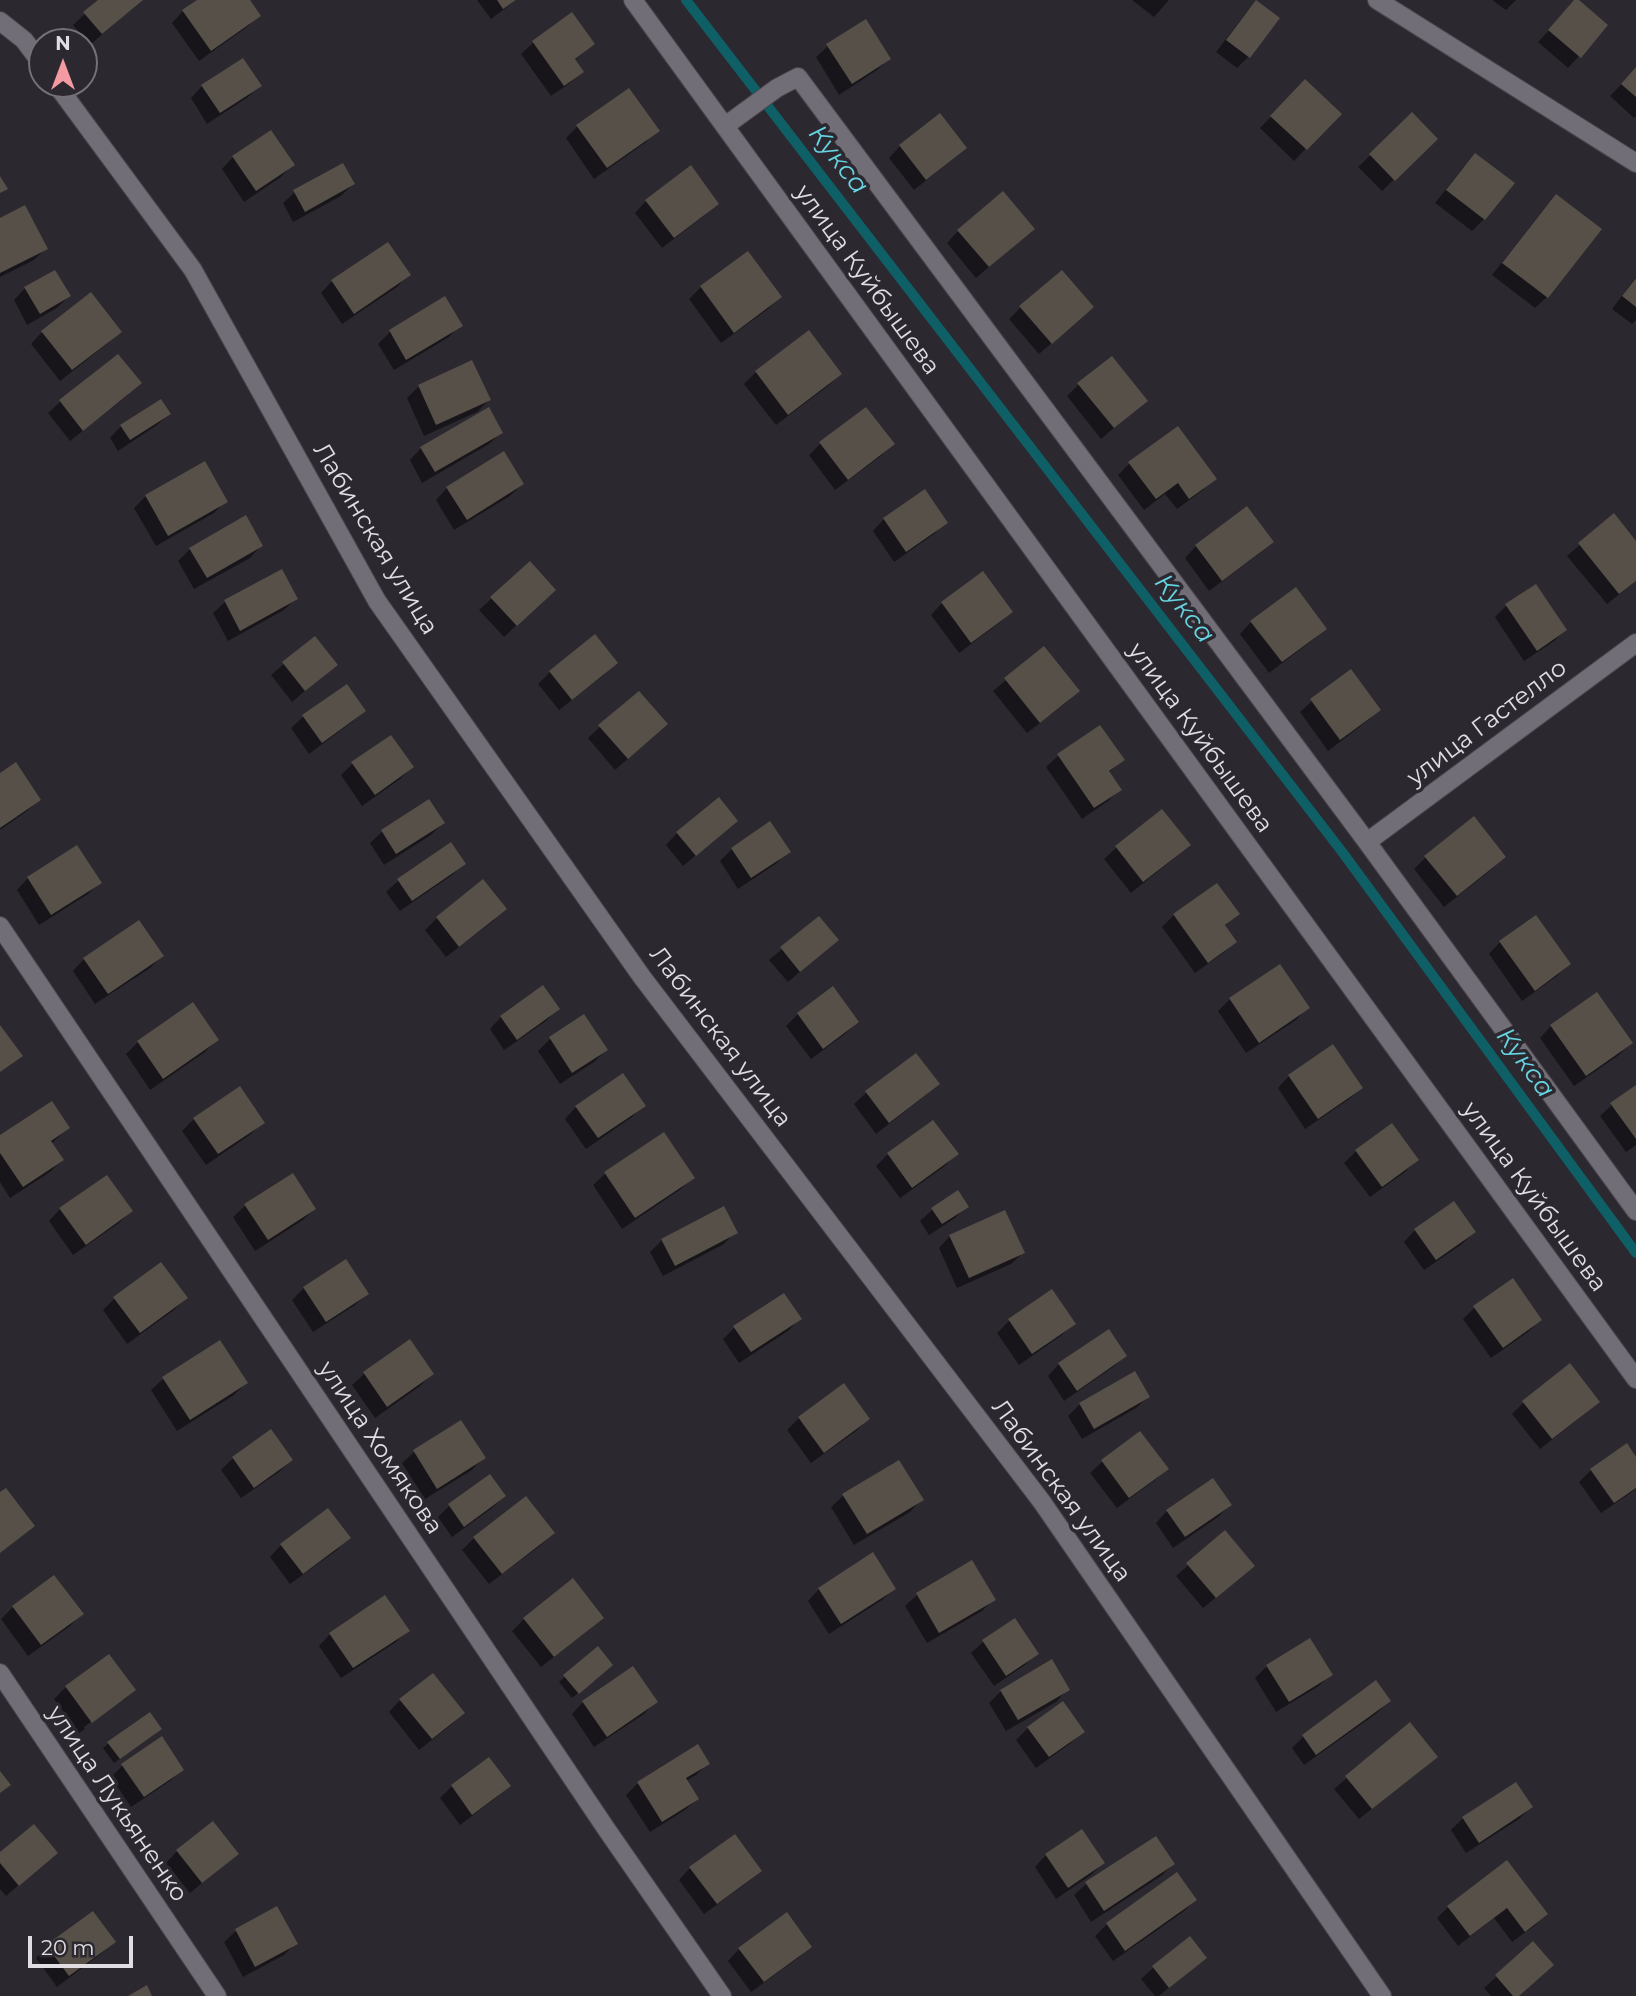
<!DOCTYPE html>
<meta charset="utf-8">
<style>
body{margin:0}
#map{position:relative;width:1636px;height:1996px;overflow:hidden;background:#2c2830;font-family:Montserrat,sans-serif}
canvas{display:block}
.north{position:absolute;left:28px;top:28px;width:70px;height:70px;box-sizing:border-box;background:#2c2830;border:2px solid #747178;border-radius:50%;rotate:0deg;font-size:19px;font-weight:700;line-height:28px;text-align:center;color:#e0dee3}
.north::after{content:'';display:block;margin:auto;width:24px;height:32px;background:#f49aa3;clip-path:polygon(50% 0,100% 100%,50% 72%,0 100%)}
.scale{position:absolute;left:28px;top:1936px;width:105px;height:32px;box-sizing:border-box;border:4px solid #e0dee3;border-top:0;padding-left:9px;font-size:21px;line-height:24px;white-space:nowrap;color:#e0dee3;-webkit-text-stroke:5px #2c2830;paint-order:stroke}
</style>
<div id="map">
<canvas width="1636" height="1996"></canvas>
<div class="north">N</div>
<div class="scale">20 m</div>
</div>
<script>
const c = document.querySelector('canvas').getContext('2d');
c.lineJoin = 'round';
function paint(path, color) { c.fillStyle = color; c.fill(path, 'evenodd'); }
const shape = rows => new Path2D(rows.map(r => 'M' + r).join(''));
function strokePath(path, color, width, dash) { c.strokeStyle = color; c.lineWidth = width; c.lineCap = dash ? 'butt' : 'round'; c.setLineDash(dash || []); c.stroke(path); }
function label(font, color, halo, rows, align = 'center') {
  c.font = font + ' Montserrat,sans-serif'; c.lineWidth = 7; c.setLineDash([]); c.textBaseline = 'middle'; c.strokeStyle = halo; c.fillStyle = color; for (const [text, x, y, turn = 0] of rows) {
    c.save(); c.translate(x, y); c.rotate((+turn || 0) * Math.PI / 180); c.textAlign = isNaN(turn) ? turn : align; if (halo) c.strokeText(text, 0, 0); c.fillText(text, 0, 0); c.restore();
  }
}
paint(shape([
 [100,0,141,0,90,45,73,25],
 [200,0,247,0,259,16,247,27,199,61,172,23,183,11],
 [477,0,516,0,491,19],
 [1132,0,1169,0,1154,17],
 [1492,0,1516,0,1506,10],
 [1577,0,1579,56,1568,68,1538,42],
 [1256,2,1249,56,1237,68,1216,52,1245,14],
 [572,15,593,44,574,61,582,71,570,83,551,96,521,54,533,43],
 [828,46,889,59,877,70,839,95,816,57],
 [1636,69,1636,116,1634,118,1610,96],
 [1305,82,1339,114,1294,161,1260,128],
 [202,86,260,86,248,97,207,124,191,98],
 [1412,115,1436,139,1382,191,1358,167],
 [577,127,657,130,646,142,594,179,566,138],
 [900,146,965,148,953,159,914,190,889,158],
 [1475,155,1484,219,1472,231,1435,203,1464,167],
 [233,157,292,165,281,177,244,202,222,169],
 [353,184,341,196,293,222,283,203,295,192],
 [1556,196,1547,297,1535,308,1492,275,1545,208],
 [646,201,717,203,705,215,662,248,635,213],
 [0,220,46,248,34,260,0,277],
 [1033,229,976,278,947,243,958,231],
 [747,253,780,297,768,309,721,343,689,299,701,287],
 [408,275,397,287,342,324,321,293,332,281],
 [1636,277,1636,320,1632,324,1612,309],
 [25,288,69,296,57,308,27,325,14,300],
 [444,299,460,325,449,337,394,370,378,344,390,332],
 [1021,307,1080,319,1039,354,1009,319],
 [119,331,108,343,60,381,31,344,42,332],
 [117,356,128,395,70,441,48,413,60,402],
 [756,372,840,374,828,386,776,425,744,384],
 [1079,384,1145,401,1101,439,1067,396],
 [419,386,489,400,477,412,424,436,407,398],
 [169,414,157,425,118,451,110,438,121,426],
 [501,433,489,444,422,483,410,460,421,448],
 [821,443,892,444,881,456,835,490,809,455],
 [1130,463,1214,478,1203,490,1177,509,1165,494,1144,510,1118,475],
 [522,484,510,496,454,530,436,500,447,488],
 [146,496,226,501,214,513,156,546,134,508],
 [1613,516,1636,544,1636,581,1607,604,1567,556],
 [884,519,946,522,934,534,894,562,873,531],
 [1272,542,1260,553,1209,591,1185,558,1196,546],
 [261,546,250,558,194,589,178,561,190,549],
 [530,563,542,601,504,637,479,610],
 [296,599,284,610,228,641,213,613,225,602],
 [942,603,1011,612,999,623,959,653,931,615],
 [1507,605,1565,630,1553,642,1524,661,1495,617],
 [1251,622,1325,628,1313,640,1269,673,1240,634],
 [594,637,615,663,604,675,559,710,538,684,550,672],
 [315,638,336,664,292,702,271,675],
 [1044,648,1078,691,1066,703,1027,733,993,691],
 [346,686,364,711,352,722,309,754,291,728,303,717],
 [1312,701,1379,710,1367,721,1328,751,1300,712],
 [600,727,654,736,615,770,588,738],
 [1100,727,1123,760,1108,773,1120,789,1108,801,1082,819,1046,767,1058,756],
 [391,737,412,767,400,779,362,806,341,775,352,764],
 [0,775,39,800,27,811,0,830],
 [428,801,443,823,431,835,384,865,370,843,382,832],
 [1162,812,1188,844,1177,856,1131,893,1104,859,1116,848],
 [736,821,683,866,666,845,677,833],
 [770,824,788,851,777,863,738,889,720,861,732,849],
 [450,844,464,864,452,875,400,911,386,892,398,881],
 [1426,857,1504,857,1492,869,1444,907,1414,869],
 [28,878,99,883,88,894,39,925,17,890],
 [504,909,493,921,446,957,425,930,437,918],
 [1237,914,1224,927,1235,942,1223,953,1195,973,1162,927,1174,915],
 [819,918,837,940,788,982,769,960],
 [1500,942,1569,964,1557,976,1522,1001,1489,954],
 [162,956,150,968,95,1004,73,971,84,959],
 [1279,966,1307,1008,1296,1020,1246,1053,1218,1011,1230,999],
 [833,989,857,1022,845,1034,811,1059,786,1026,798,1014],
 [193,1005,217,1040,205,1052,150,1090,126,1054,138,1042],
 [557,1009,546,1021,504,1050,490,1029,501,1017],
 [584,1017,606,1050,594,1062,560,1084,538,1051,550,1039],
 [1551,1026,1631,1043,1619,1055,1574,1086,1540,1038],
 [916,1055,938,1084,926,1095,876,1134,854,1104,866,1093],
 [1289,1076,1361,1088,1349,1099,1305,1129,1278,1088],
 [1636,1087,1636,1145,1626,1152,1600,1116,1612,1105],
 [643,1106,632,1117,586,1149,565,1119,576,1107],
 [194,1119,263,1122,251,1134,206,1165,182,1131],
 [68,1128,51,1144,62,1160,50,1172,10,1198,0,1182,0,1137],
 [664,1134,693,1177,681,1189,622,1229,593,1185,605,1174],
 [1356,1151,1417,1160,1405,1172,1370,1197,1344,1163],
 [888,1154,956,1154,945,1166,900,1198,876,1166],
 [957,1193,967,1206,955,1218,929,1235,920,1221,932,1210],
 [245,1206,314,1209,303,1220,255,1251,233,1217],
 [60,1209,131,1211,119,1223,73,1255,49,1221],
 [1415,1230,1474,1232,1462,1244,1424,1270,1404,1242],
 [735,1232,724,1244,663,1276,650,1252,662,1240],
 [950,1236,1023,1253,1011,1264,957,1288,939,1248],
 [161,1265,186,1298,174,1310,127,1344,103,1310,114,1299],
 [304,1288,367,1294,355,1305,313,1332,292,1300],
 [1052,1291,1074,1323,1062,1335,1019,1365,997,1333,1009,1321],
 [1475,1307,1540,1320,1528,1332,1491,1358,1463,1319],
 [799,1319,788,1331,739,1363,723,1339,735,1327],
 [219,1342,246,1383,234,1395,177,1431,151,1390,163,1379],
 [409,1342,432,1374,420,1386,375,1418,352,1385,364,1374],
 [1125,1356,1113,1367,1064,1401,1048,1376,1059,1364],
 [844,1386,868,1419,856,1431,811,1463,787,1430,799,1418],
 [1148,1397,1136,1408,1082,1439,1068,1416,1080,1404],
 [1524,1402,1597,1402,1586,1413,1540,1449,1512,1414],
 [461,1422,483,1458,472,1470,425,1499,402,1463,414,1452],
 [1140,1433,1167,1469,1155,1480,1117,1508,1090,1473,1102,1462],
 [233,1458,291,1460,279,1472,241,1498,221,1470],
 [1636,1460,1636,1489,1601,1513,1579,1482,1591,1470],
 [504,1496,492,1508,452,1537,438,1517,449,1506],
 [843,1496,921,1500,910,1512,854,1545,831,1507],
 [1230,1505,1218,1517,1173,1548,1156,1523,1167,1511],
 [553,1533,541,1545,489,1584,462,1550,474,1538],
 [1225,1533,1241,1577,1203,1608,1176,1576],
 [348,1538,337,1550,290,1584,270,1557,281,1545],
 [971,1562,994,1599,982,1611,927,1643,905,1606,917,1595],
 [54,1577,81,1614,70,1626,28,1656,1,1619,13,1607],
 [819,1589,894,1589,882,1600,829,1634,808,1601],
 [602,1618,590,1629,541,1667,512,1631,524,1619],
 [407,1631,396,1642,341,1678,319,1646,330,1634],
 [983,1642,1037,1653,1025,1665,994,1686,971,1653],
 [597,1649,606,1670,572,1698,559,1682],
 [109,1656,134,1690,124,1700,124,1697,84,1727,85,1729,79,1733,54,1699,66,1687],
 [1267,1666,1330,1675,1319,1686,1276,1712,1255,1678],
 [1067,1690,1056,1702,1006,1731,989,1703,1001,1691],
 [400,1700,463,1713,451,1725,419,1750,389,1712],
 [1389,1701,1377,1713,1304,1765,1292,1748,1303,1737],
 [583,1702,655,1702,644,1714,594,1747,572,1714],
 [1410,1724,1424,1768,1359,1819,1334,1789],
 [1028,1728,1083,1732,1071,1743,1036,1768,1016,1740],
 [155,1734,114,1763,103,1748,109,1743],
 [489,1759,509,1785,497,1797,460,1825,440,1798,452,1786],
 [708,1763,696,1775,686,1781,697,1799,685,1810,650,1832,626,1795,638,1783],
 [123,1765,182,1770,170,1781,131,1807,111,1777],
 [1531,1807,1519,1819,1466,1853,1451,1830,1463,1818],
 [1156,1838,1173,1864,1161,1876,1091,1922,1074,1895,1086,1884],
 [177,1851,237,1854,190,1893,166,1863],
 [56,1853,6,1896,0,1889,0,1854],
 [1046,1855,1103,1863,1091,1875,1056,1899,1035,1867],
 [1507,1863,1546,1914,1534,1926,1512,1942,1494,1918,1458,1946,1437,1918,1448,1907],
 [690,1868,760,1871,748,1882,704,1914,679,1880],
 [1195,1900,1183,1912,1113,1961,1095,1936,1107,1924],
 [277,1908,296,1943,284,1955,243,1977,224,1942,236,1931],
 [92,1913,113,1942,102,1953,57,1987,36,1958,47,1947],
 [1190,1939,1205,1957,1159,1996,1155,1996,1141,1979,1153,1968],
 [1533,1944,1518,1996,1491,1996,1484,1988],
 [810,1946,798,1958,751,1992,728,1961,739,1949]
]), '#0007');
strokePath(shape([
 [686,0,1343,853,1636,1253]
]), '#0f5f67', 10);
paint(shape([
 [98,0,143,0,102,34,83,12],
 [197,0,250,0,261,16,211,51,182,10],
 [497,0,516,0,503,9],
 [1256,0,1280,18,1250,58,1226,40],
 [1574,0,1579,0,1608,25,1581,58,1548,30],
 [572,12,595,44,575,59,584,72,564,86,532,41],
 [866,19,891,59,852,84,826,44],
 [243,58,262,86,220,113,201,85],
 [1636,67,1636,97,1621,84],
 [1305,79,1342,114,1307,150,1270,116],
 [629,88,660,131,607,168,576,125],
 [1412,112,1438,139,1395,181,1369,154],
 [940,113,967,148,926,180,899,145],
 [271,130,295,165,256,191,232,156],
 [1475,153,1515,183,1485,220,1446,190],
 [343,163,355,184,305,212,293,190],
 [691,165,719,204,674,238,645,200],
 [0,176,8,189,0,193],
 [1003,191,1035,229,989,267,957,230],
 [1556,194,1602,229,1548,298,1502,263],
 [25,205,48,249,0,273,0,218],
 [388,242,411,275,354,314,331,280],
 [748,251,782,297,734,333,700,286],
 [55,270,71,296,40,314,24,287],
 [1062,270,1094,307,1052,344,1019,306],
 [1636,278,1636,307,1622,296],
 [91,292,122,332,72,370,41,331],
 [445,296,463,326,406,360,389,330],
 [809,330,842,374,788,415,755,371],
 [118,354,142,383,83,431,59,400],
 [1112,356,1148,401,1114,428,1077,383],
 [472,360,491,400,436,425,418,385],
 [161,399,171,414,130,440,120,425],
 [489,407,503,433,435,472,420,447],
 [866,407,895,444,848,480,819,442],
 [1178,426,1217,479,1189,499,1178,483,1156,499,1128,462],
 [504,451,524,484,467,520,446,487],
 [205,461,228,502,168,536,145,495],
 [925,489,948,523,906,552,883,518],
 [1247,506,1274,542,1222,581,1195,545],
 [1614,513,1636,541,1636,581,1619,594,1578,543],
 [246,515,263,546,207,578,189,548],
 [530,561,556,590,517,626,490,597],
 [282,569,298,599,240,631,224,600],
 [983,571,1013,612,971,643,941,602],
 [1536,584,1567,630,1537,651,1505,604],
 [1296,587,1327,629,1282,662,1250,621],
 [595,634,618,663,572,700,549,671],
 [315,636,338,665,305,691,282,662],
 [1044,646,1080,691,1040,723,1004,678],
 [1351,669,1381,710,1340,740,1310,699],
 [347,684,366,711,322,743,302,715],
 [639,691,668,724,628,759,598,725],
 [1100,725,1125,760,1109,771,1122,790,1094,808,1057,754],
 [391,735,414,767,375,795,351,762],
 [16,762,41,800,0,828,0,773],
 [719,797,738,821,696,856,676,832],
 [429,799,445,823,396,854,381,830],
 [1162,809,1191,845,1143,882,1115,846],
 [1474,816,1506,857,1457,896,1424,856],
 [770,821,791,852,751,878,731,848],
 [451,842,466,864,412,901,397,879],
 [77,845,102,883,51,915,27,877],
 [483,879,507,909,459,947,436,917],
 [1217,883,1240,914,1225,925,1237,942,1208,963,1173,914],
 [1536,915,1571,964,1535,991,1499,941],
 [819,916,839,940,800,972,780,947],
 [139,920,164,956,108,994,83,958],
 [1280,964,1310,1008,1259,1043,1229,998],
 [543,985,560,1009,517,1040,500,1016],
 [833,986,859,1022,823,1049,797,1013],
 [1597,992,1633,1043,1586,1076,1550,1025],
 [193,1002,219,1040,163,1079,137,1041],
 [584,1014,608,1050,572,1073,549,1037],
 [0,1025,23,1056,0,1072],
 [1333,1044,1363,1088,1318,1119,1288,1075],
 [916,1053,940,1084,889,1123,865,1091],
 [623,1073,646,1106,598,1138,575,1106],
 [1636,1085,1636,1139,1610,1103],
 [240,1086,265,1123,218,1154,193,1118],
 [52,1101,70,1128,51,1141,64,1160,23,1187,0,1153,0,1135],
 [933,1120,959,1154,912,1188,887,1153],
 [1392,1123,1419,1160,1382,1187,1355,1150],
 [664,1132,695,1178,635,1218,604,1172],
 [293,1173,316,1209,268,1240,244,1204],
 [107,1175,133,1211,86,1245,59,1208],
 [958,1190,969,1207,942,1224,931,1208],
 [1454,1201,1476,1232,1436,1260,1414,1229],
 [724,1206,738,1233,675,1266,661,1239],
 [1005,1210,1025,1253,969,1278,949,1235],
 [346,1259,369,1294,326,1322,303,1287],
 [161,1262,188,1298,140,1333,113,1297],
 [1513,1278,1542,1320,1503,1348,1473,1306],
 [1052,1289,1076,1324,1032,1354,1008,1319],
 [784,1293,802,1319,751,1352,733,1326],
 [1109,1329,1127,1356,1077,1391,1058,1363],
 [410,1339,434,1374,387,1407,363,1372],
 [220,1340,248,1383,190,1420,162,1377],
 [1570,1363,1600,1402,1552,1439,1522,1401],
 [1135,1371,1150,1397,1094,1429,1079,1403],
 [844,1383,870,1419,824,1453,798,1417],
 [461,1420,486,1458,437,1489,413,1450],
 [271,1429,293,1460,254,1488,232,1457],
 [1140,1431,1169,1469,1129,1498,1101,1460],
 [1627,1443,1636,1457,1636,1488,1614,1503,1590,1469],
 [899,1460,924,1500,867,1534,842,1494],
 [490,1474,506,1496,464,1527,448,1504],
 [1213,1478,1232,1505,1185,1537,1166,1510],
 [6,1488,35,1526,0,1553,0,1492],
 [526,1496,555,1533,502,1574,473,1537],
 [328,1508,351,1538,303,1574,280,1544],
 [1225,1530,1255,1566,1216,1598,1186,1563],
 [873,1552,896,1589,841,1624,818,1588],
 [972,1560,996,1600,939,1633,916,1593],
 [54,1575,84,1614,41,1645,12,1606],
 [573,1578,604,1618,554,1657,523,1618],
 [385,1595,410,1631,353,1668,329,1633],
 [1015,1618,1039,1654,1006,1676,982,1640],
 [1310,1638,1333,1675,1289,1702,1266,1665],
 [598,1646,613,1665,579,1694,563,1675],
 [109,1654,136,1690,92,1723,65,1686],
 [1052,1659,1070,1690,1018,1720,1000,1690],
 [633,1666,658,1702,607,1737,582,1701],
 [433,1673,465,1713,432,1739,399,1699],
 [1376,1680,1391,1701,1316,1755,1302,1735],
 [1063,1701,1085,1732,1049,1757,1027,1727],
 [150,1712,162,1729,120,1759,107,1742],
 [1410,1722,1438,1757,1372,1809,1345,1776],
 [162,1736,184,1770,144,1797,121,1764],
 [698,1744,710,1764,686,1778,699,1799,662,1822,637,1782],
 [489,1757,511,1786,472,1815,451,1785],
 [0,1771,11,1785,0,1793],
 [1516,1782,1533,1807,1479,1843,1462,1817],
 [213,1821,239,1854,202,1883,176,1850],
 [34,1824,58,1853,19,1886,0,1863,0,1852],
 [1082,1829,1105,1863,1068,1888,1045,1854],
 [735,1834,762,1871,717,1904,689,1867],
 [1156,1836,1175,1864,1104,1911,1085,1882],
 [1507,1860,1548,1914,1525,1932,1507,1908,1470,1936,1447,1906],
 [1177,1872,1197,1900,1125,1951,1106,1923],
 [277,1906,298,1944,255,1967,235,1929],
 [93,1911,116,1942,69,1976,46,1945],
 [787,1912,812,1947,764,1982,738,1948],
 [1190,1936,1207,1958,1169,1988,1152,1966],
 [1533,1941,1554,1965,1519,1996,1513,1996,1495,1975],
 [147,1985,152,1996,128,1996]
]), '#565048');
const minor = shape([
 [633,0,1636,1379],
 [0,21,24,40,42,64],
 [56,84,193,270,377,601,642,977,1042,1502,1382,1996],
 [725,126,777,88,798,77,1367,842,1636,1211],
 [1367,842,1636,643],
 [0,926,607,1830,722,1996],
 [0,1673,217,1996]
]);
const tertiary = shape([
 [1377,0,1636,163]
]);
strokePath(minor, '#4a464d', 20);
strokePath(tertiary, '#4a464d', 20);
strokePath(minor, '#726e77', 18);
strokePath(tertiary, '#726e77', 18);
label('24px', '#e0dee3', '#2c2830', [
 ["улица Куйбышева",867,280,54],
 ["Лабинская улица",375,539,59],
 ["улица Гастелло",1487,723,-37],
 ["улица Куйбышева",1200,738,54],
 ["Лабинская улица",720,1037,53],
 ["улица Куйбышева",1534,1197,54],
 ["улица Хомякова",380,1448,56],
 ["Лабинская улица",1061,1491,54],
 ["улица Лукьяненко",117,1804,56]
]);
label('italic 26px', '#67d4e1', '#2c2830', [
 ["Кукса",838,160,52],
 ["Кукса",1184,609,52],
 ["Кукса",1525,1063,54]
]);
</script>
